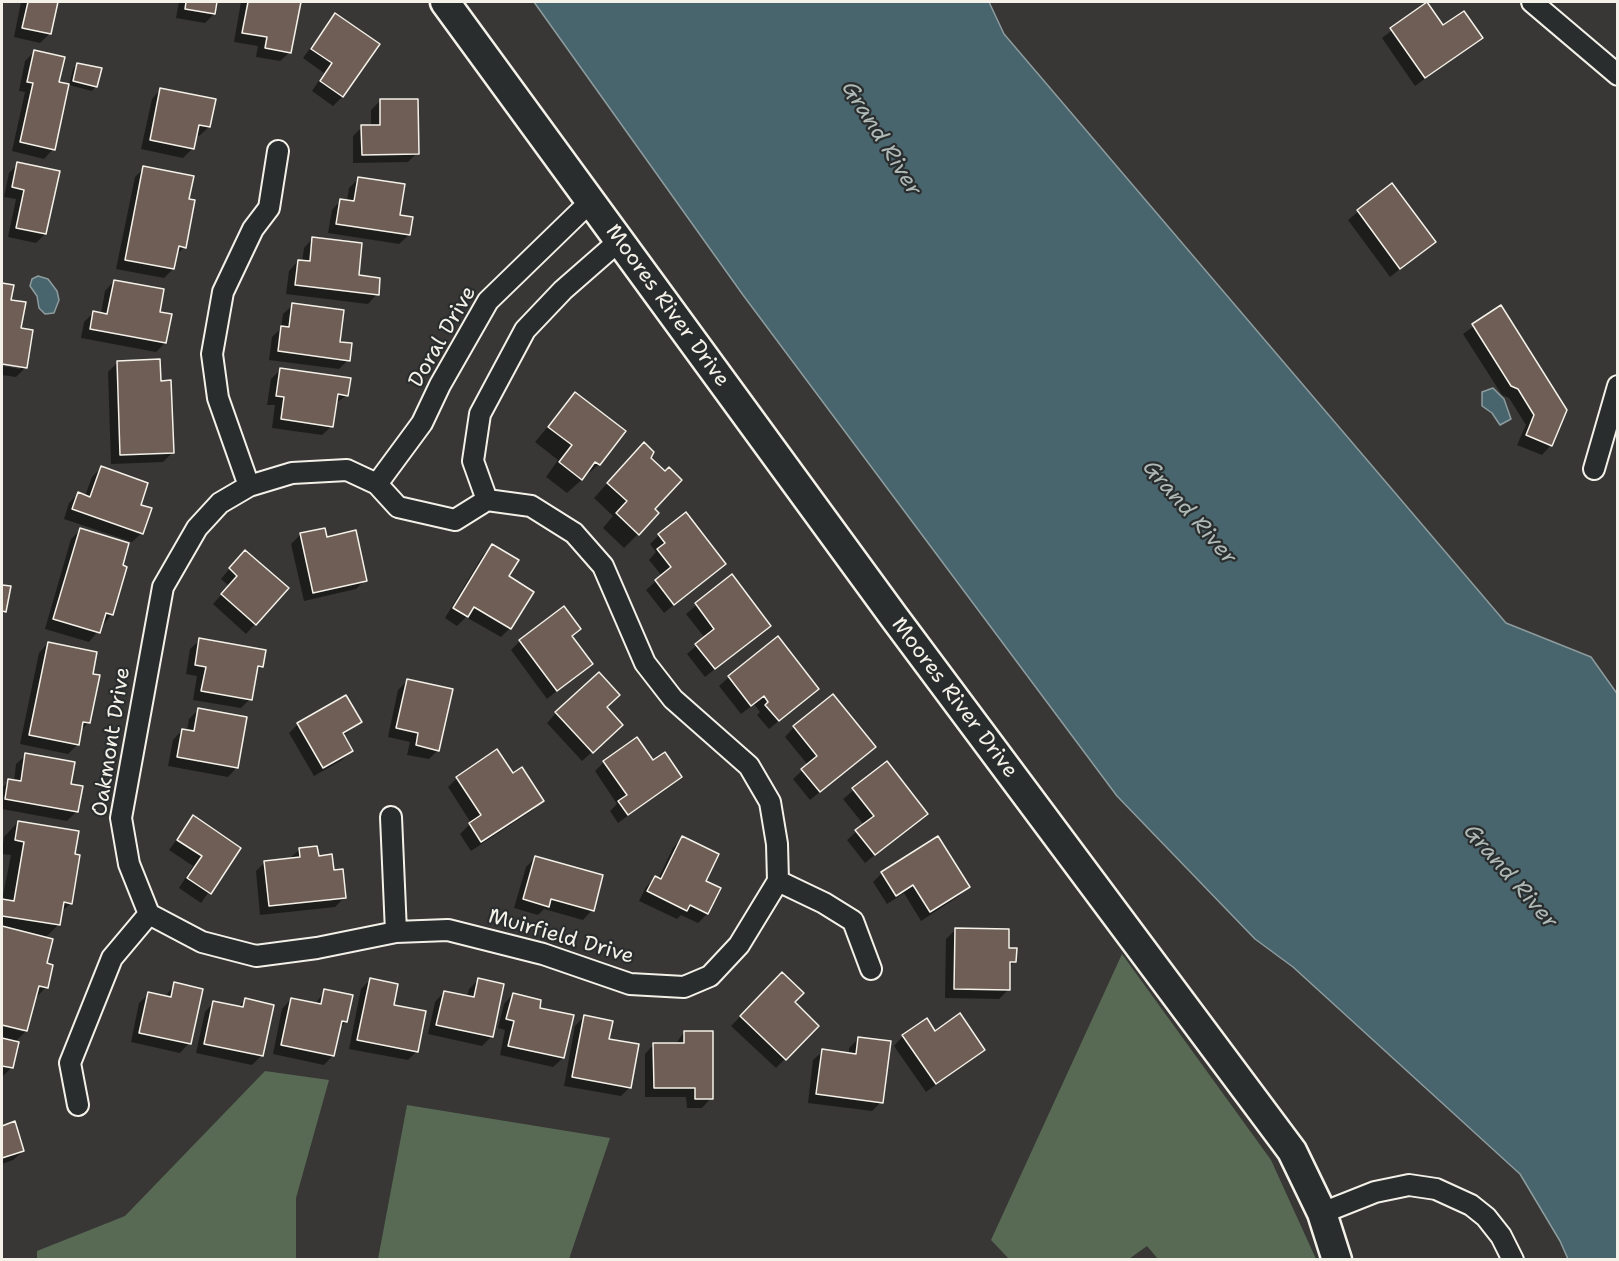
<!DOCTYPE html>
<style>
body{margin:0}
#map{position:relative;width:1619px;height:1261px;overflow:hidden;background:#383736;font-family:"Shantell Sans",sans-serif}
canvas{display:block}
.frame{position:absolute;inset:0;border:3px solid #f4f1e8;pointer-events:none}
</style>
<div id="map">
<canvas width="1619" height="1261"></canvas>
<div class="frame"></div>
</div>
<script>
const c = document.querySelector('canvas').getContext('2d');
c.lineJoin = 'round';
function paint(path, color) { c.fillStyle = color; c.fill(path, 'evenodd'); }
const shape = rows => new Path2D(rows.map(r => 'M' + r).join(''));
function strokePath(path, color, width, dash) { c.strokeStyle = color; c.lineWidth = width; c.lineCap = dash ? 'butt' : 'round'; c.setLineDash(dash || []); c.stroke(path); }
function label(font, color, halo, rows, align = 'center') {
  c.font = font + ' "Shantell Sans",sans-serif'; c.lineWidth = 4.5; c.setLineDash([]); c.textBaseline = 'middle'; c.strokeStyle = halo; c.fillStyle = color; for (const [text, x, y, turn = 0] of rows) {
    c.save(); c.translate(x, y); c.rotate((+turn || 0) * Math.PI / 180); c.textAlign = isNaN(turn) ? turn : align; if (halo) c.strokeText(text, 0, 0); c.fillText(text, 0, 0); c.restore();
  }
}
paint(shape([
 [1122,954,1271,1160,1316,1259,1158,1259,1147,1246,1129,1259,1009,1259,991,1240],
 [265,1071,329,1080,296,1198,296,1259,37,1259,37,1251,125,1216],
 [407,1105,610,1138,569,1259,378,1259]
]), '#586a54');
const water = shape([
 [534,2,989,2,1004,34,1506,623,1591,657,1618,695,1617,1259,1568,1259,1560,1241,1520,1174,1293,967,1255,939,1117,796,743,295,534,2],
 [38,276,48,279,57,291,59,300,54,313,45,314,39,308,37,296,30,286,32,279,38,276],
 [1493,388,1504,399,1511,419,1500,425,1492,413,1482,406,1482,392,1493,388]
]);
paint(water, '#48646c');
strokePath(water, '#8d9c9e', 1.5);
paint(shape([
 [21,2,56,2,49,34,40,43,14,37],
 [179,2,216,2,214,14,205,23,176,18],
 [241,2,299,2,290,52,280,61,256,57,258,46,234,42],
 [1427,4,1443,28,1481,38,1415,86,1382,38],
 [335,15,342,97,333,106,312,91,324,73,303,58],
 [34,52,58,83,53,149,44,159,12,151,25,92,19,91,25,61],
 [77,64,96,86,92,91,69,85,73,69],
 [161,89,209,127,199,136,195,135,193,148,183,158,141,149,152,99],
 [380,101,417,153,408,162,353,163,353,136,362,127,371,127,371,110],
 [18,164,45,234,36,243,8,237,16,199,4,197,9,173],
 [144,168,187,200,184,247,176,256,173,269,164,278,116,269,135,177],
 [358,179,399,216,409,235,399,244,328,233,332,210,341,200,347,201,349,188],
 [1391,185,1434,242,1390,277,1348,220],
 [313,238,377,294,368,304,286,294,289,271,298,261,302,262,304,248],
 [114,281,158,313,165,343,156,352,81,338,84,322,93,313,101,314,105,291],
 [2,285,12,286,10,301,20,329,32,331,25,368,16,377,2,375,2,366,20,369,20,366,2,363],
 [293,305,339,343,348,360,339,369,269,360,272,337,281,328,283,314],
 [1501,307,1551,445,1542,455,1517,445,1526,425,1509,398,1502,395,1463,334],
 [118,362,160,382,172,453,163,462,111,464,108,372],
 [280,370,347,395,335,404,332,426,322,435,272,428,275,405,267,405,271,379],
 [575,394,599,464,567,493,546,477,558,460,535,442],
 [630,458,650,459,653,510,638,534,624,548,603,528,613,516,594,498],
 [101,468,139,506,142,533,132,542,64,519,69,503,78,494,85,496,92,477],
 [80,530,112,614,89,642,45,629,71,539],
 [301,534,365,580,356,589,304,601,291,544],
 [659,535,724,564,664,613,646,590,662,576,649,560,656,552,650,544],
 [492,546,507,577,510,628,501,637,466,617,457,626,445,618,483,555],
 [236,561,287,588,246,634,213,604,229,586,221,579],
 [732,576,769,626,705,677,687,654,705,638,686,614],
 [2,586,9,588,5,611,2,615],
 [579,629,571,637,591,663,547,699,511,650,520,641],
 [200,640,262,666,255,673,250,699,241,708,193,700,197,676,186,674,190,649],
 [48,643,91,675,89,722,80,731,77,745,68,754,20,744,39,653],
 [729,677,817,689,769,729,757,715,760,712,754,704,741,714,719,686],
 [407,681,438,750,429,759,407,755,410,742,388,737,398,690],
 [606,708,612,734,582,761,547,723,556,713],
 [198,710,237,767,228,777,168,766,173,740,182,730,187,731,189,719],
 [360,722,343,736,351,751,342,760,314,776,289,733,298,724],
 [794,727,874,747,810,800,793,779,808,765,785,737],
 [26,755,69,785,77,811,67,821,2,809,2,788,9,781,14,782,16,764],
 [604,762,680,777,618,823,610,811,617,804,595,771],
 [887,763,926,813,865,863,847,840,864,825,843,799],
 [513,775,542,800,533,810,471,851,460,834,471,823,448,787,457,778],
 [193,817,239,849,201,903,179,888,193,866,169,850],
 [18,822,73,855,71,903,60,913,58,925,44,939,46,987,34,1000,26,1031,14,1043,12,1067,2,1077,2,1026,24,1032,24,1029,2,1023,2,900,11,855,2,854,2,852,4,837],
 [682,838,704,882,719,889,707,914,698,923,681,915,677,919,639,901,646,887,655,878,658,879,673,848],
 [300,849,317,857,333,871,345,897,335,907,260,915,256,871,265,862,289,859],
 [535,858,592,910,583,920,544,909,538,915,514,908,526,867],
 [882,873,968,887,959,896,921,921,904,893,887,904,873,882],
 [956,929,1007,949,1015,961,1009,967,1008,990,999,999,945,998,946,939],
 [782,974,793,1002,817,1026,776,1068,731,1026],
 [370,980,392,1006,417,1051,408,1060,349,1049,361,989],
 [478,980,492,1036,482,1046,428,1034,435,1002,444,992,467,997,469,989],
 [175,984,189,1043,180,1053,131,1042,139,1003,149,994,165,997],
 [325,991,346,1022,338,1029,333,1055,324,1065,273,1054,282,1009,291,999,315,1004],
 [513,994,538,1009,563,1058,553,1067,500,1055,505,1030,498,1028,504,1004],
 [245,1000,261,1056,252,1065,196,1053,205,1012,214,1002,238,1007],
 [584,1017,608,1040,630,1087,621,1096,564,1086,575,1026],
 [684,1032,711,1098,702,1108,687,1108,686,1097,645,1097,645,1054,654,1044,675,1045],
 [935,1033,983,1050,926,1092,894,1046,903,1036],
 [859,1038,881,1102,872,1111,808,1103,813,1060,823,1051,849,1054,849,1048],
 [14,1123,23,1151,13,1160,2,1164,2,1127]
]), '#0007');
const building = shape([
 [28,2,58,2,51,34,22,28,28,2],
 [186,2,217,2,215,14,185,9,186,2],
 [248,2,301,2,291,53,265,48,267,37,242,33,248,2],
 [1427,2,1443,25,1464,11,1483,38,1425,78,1390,28,1427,2],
 [335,13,380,44,343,97,320,81,332,63,311,49,335,13],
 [34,50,65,57,59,82,69,84,55,150,20,142,33,83,27,82,34,50],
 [77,63,102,68,97,87,73,81,77,63],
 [160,88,216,99,210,127,199,125,194,149,150,140,160,88],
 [380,99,418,99,419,154,362,155,361,125,380,125,380,99],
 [17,162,60,171,46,234,16,228,24,190,12,187,17,162],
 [143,166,194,176,189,199,195,200,186,248,179,246,174,269,125,260,143,166],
 [358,177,405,184,400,215,413,217,410,235,336,224,340,199,354,201,358,177],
 [1392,183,1436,242,1400,269,1357,210,1392,183],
 [312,237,362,243,359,275,380,278,379,295,295,285,298,260,310,261,312,237],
 [114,280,164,289,160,312,172,314,166,343,90,329,93,311,107,314,114,280],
 [2,283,14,285,11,300,26,302,21,328,33,330,27,368,2,364,2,283],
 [292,303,344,310,340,342,352,343,350,361,278,351,281,326,289,327,292,303],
 [1501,305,1567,410,1552,446,1526,435,1534,415,1518,389,1511,386,1472,324,1501,305],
 [160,359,161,381,171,380,174,453,120,455,117,361,160,359],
 [280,368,351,378,348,396,338,394,333,427,281,419,284,397,276,396,280,368],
 [575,392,626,431,600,465,595,462,582,480,559,462,572,445,548,427,575,392],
 [644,442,654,452,651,458,665,471,669,467,682,480,655,509,659,513,639,535,616,513,627,501,607,483,644,442],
 [101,466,148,483,141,505,152,508,143,534,72,509,78,492,90,497,101,466],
 [686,512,726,564,674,605,655,580,671,567,657,549,665,543,658,534,686,512],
 [80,528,129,543,123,565,127,567,113,615,106,613,100,633,53,619,80,528],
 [325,528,327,537,356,530,367,581,313,593,300,533,325,528],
 [492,544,519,560,509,576,534,592,511,629,474,607,468,617,453,608,492,544],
 [245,550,289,588,256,625,221,594,237,576,229,568,245,550],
 [732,574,771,626,715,669,695,644,714,629,695,603,732,574],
 [2,585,11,586,6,612,2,611,2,585],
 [564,606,581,629,572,636,593,664,557,691,519,640,564,606],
 [778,636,819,689,779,721,765,705,768,702,764,696,751,706,728,676,778,636],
 [199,638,266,650,263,667,258,666,252,700,201,691,206,667,195,665,199,638],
 [48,642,97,652,93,674,100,675,90,723,83,722,79,745,29,735,48,642],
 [599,672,620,695,607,707,623,725,593,753,555,712,599,672],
 [407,679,453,689,439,751,416,745,418,733,396,728,407,679],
 [833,694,876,747,820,792,801,769,817,756,793,726,833,694],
 [346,695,362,722,343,733,353,751,323,768,297,723,346,695],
 [198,708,247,717,238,768,177,757,182,729,194,731,198,708],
 [637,737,653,760,665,752,682,777,628,815,618,801,627,795,603,761,637,737],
 [497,749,513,773,522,767,544,801,481,842,469,823,481,815,456,777,497,749],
 [25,753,75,762,71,784,83,786,78,812,5,799,8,779,21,781,25,753],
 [887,761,928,814,875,855,855,830,874,816,852,788,887,761],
 [193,815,241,848,211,894,187,878,202,856,177,840,193,815],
 [18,821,79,831,75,854,80,855,72,904,64,902,60,925,2,916,2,899,14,901,24,842,15,840,18,821],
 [682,836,719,854,706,881,721,888,708,914,690,905,687,911,647,891,655,876,661,879,682,836],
 [938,836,970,887,930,912,913,885,896,896,881,872,938,836],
 [317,846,319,856,332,854,334,870,343,869,346,898,269,906,264,861,300,857,299,848,317,846],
 [535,856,603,875,594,911,551,899,549,907,523,899,535,856],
 [2,926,53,939,47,963,53,965,48,988,39,986,27,1031,2,1025,2,926],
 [955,928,1009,929,1009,948,1017,948,1016,962,1010,962,1010,990,954,989,955,928],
 [782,972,804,993,795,1002,819,1026,786,1060,740,1016,782,972],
 [370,978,398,984,394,1005,426,1011,418,1052,357,1040,370,978],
 [478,978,504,984,493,1037,436,1025,444,991,474,997,478,978],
 [174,982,203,989,191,1044,139,1033,148,992,171,997,174,982],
 [324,989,353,995,347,1022,342,1021,334,1056,281,1045,291,998,321,1004,324,989],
 [513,993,541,1000,540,1008,574,1015,564,1058,508,1046,514,1021,506,1019,513,993],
 [245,998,274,1005,263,1056,204,1044,213,1001,243,1007,245,998],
 [960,1013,985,1050,936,1084,902,1035,927,1018,935,1031,960,1013],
 [584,1015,613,1021,609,1039,639,1044,631,1088,572,1077,584,1015],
 [684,1031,713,1031,713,1099,695,1099,695,1088,654,1088,653,1043,684,1043,684,1031],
 [858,1037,891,1041,883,1103,816,1094,822,1049,856,1054,858,1037],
 [2,1038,19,1042,13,1068,2,1066,2,1038],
 [15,1121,24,1151,2,1158,2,1126,15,1121]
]);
paint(building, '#6e5e56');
strokePath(building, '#f4f1e8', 1.5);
const street = shape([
 [1532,2,1618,75],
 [1594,469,1618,386],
 [347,470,377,484,398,507,455,520,487,500,531,506,574,533,603,566,645,663,673,699,749,766,770,802,777,844,778,881,739,945,710,976,684,987,630,984,543,954,448,930,396,932,317,948,256,956,202,942,149,914,129,864,121,818,163,587,197,528,220,503,249,486,292,473,347,470],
 [377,484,422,423,440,385,488,301,590,202],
 [249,486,218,398,212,354,223,292,253,229,269,208,278,151],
 [487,500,473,461,480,414,525,330,563,290,619,241],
 [391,817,396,932],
 [778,881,824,903,853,921,871,969],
 [78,1105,70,1063,112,958,149,914],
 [1322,1213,1375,1192,1409,1185,1436,1189,1471,1205,1486,1217,1501,1236,1513,1260]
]);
const secondary = shape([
 [445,2,894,617,1292,1151,1322,1213,1337,1260]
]);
strokePath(street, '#f4f1e8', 24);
strokePath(secondary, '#f4f1e8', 33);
strokePath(street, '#2a2d2e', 20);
strokePath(secondary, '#2a2d2e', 28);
label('21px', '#f4f1e8', '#2a2d2e', [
 ["Moores River Drive",667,306,54],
 ["Doral Drive",443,337,-60],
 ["Moores River Drive",954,698,53],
 ["Oakmont Drive",112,742,-81],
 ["Muirfield Drive",561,937,16]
]);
label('italic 22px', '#afb9b6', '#2a2d2e', [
 ["Grand River",881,139,58],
 ["Grand River",1189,513,49],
 ["Grand River",1510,877,49]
]);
</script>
